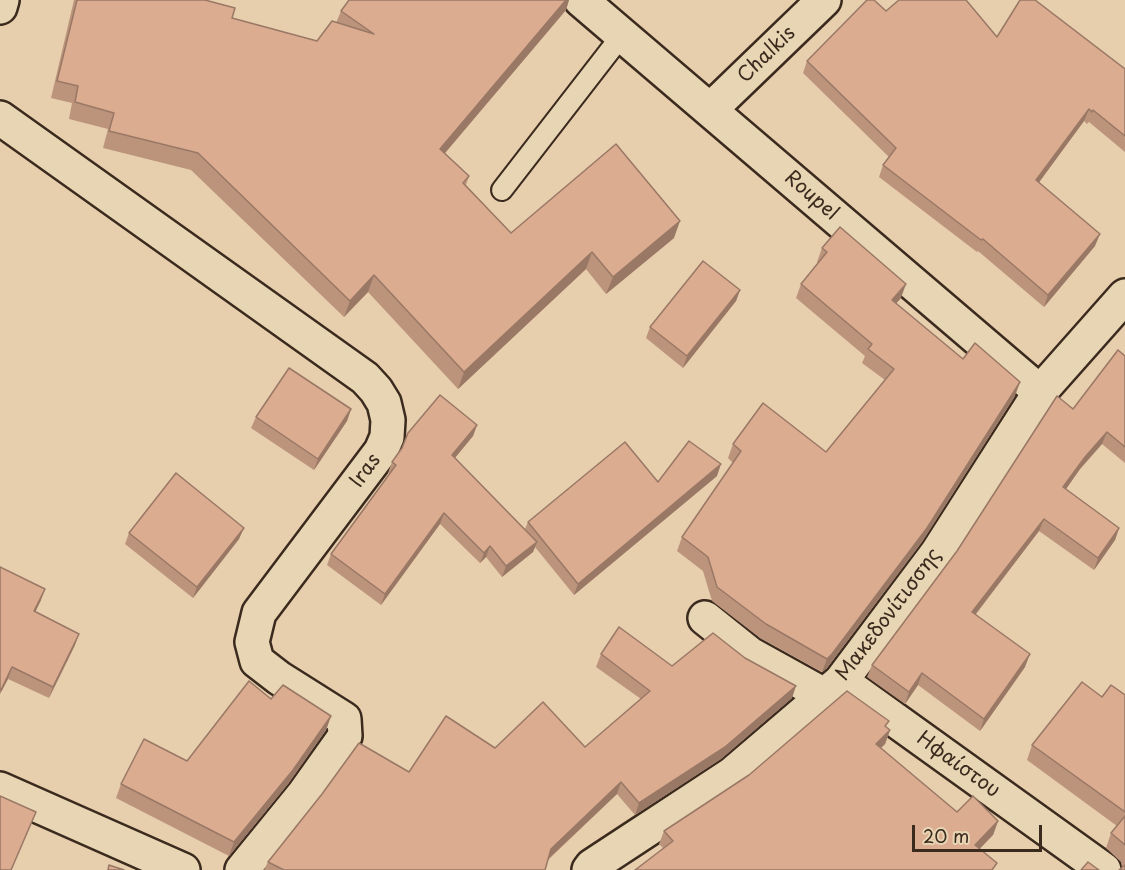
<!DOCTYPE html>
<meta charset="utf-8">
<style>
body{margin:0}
#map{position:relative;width:1125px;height:870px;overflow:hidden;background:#e7cead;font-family:"Playpen Sans",sans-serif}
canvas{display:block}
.scale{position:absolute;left:912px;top:825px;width:130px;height:27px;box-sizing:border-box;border:3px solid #3b2a1e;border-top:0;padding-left:8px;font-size:18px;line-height:21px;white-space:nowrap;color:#3b2a1e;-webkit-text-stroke:4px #e8d5b3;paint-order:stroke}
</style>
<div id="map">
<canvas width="1125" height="870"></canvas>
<div class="scale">20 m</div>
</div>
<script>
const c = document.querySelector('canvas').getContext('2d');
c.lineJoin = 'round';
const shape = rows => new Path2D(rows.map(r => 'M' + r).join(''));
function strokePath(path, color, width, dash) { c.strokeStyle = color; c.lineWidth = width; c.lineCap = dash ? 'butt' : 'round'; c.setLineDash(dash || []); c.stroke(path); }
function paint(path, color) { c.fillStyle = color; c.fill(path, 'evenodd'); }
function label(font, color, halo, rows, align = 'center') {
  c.font = font + ' "Playpen Sans",sans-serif'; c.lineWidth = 6; c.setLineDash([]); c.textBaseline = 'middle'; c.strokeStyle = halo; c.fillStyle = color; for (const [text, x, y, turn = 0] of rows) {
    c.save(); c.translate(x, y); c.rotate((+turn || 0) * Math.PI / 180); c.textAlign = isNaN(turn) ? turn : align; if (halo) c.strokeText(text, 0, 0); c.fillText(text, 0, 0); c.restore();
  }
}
const service = shape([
 [502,190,622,35]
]);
const minor = shape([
 [581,0,1040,392],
 [710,110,824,0],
 [0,118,365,378,376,390,384,403,388,420,387,437,381,451,259,613,252,642,257,661,279,678,344,719,345,736,303,795,242,870],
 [705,618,750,654,824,695],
 [841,681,1104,870]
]);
const tertiary = shape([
 [0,7,2,0],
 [0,789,183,870]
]);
const secondary = shape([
 [589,870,592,866,732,774,841,681,937,553,1040,392,1125,296]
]);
strokePath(service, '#3b2a1e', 24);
strokePath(minor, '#3b2a1e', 38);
strokePath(tertiary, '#3b2a1e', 38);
strokePath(secondary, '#3b2a1e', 38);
strokePath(service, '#e8d5b3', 20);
strokePath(minor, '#e8d5b3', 33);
strokePath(tertiary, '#e8d5b3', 33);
strokePath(secondary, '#e8d5b3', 33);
paint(shape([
 [74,0,205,0,232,18,317,41,336,23,341,11,349,0,569,0,566,10,445,153,469,176,466,185,511,233,674,238,606,294,586,269,458,389,368,292,344,317,191,170,103,148,108,129,69,119,72,103,51,98],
 [886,11,997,37,1125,69,1125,152,1089,122,1087,124,1084,121,1039,182,1095,246,1044,307,978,251,977,252,879,177,883,165,889,157,803,73,807,61],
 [822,248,901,298,896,303,963,359,1015,396,922,542,827,668,822,672,760,638,712,601,703,571,677,551,682,537,733,463,728,458,733,444,826,452,885,380,862,363,865,356,796,298,801,284,818,263,817,262],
 [740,290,736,301,683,368,646,338,650,327],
 [1125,356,1125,463,1102,444,1080,469,1066,489,1119,528,1115,540,1094,570,1039,531,976,614,1025,667,980,731,918,685,905,704,867,677,872,665,1073,409],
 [351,409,347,421,314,470,251,428,256,417],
 [477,425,473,436,455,458,525,529,528,522,658,482,717,476,574,595,535,547,533,552,502,577,486,557,480,563,440,524,381,605,327,565,331,554,390,474,388,473,392,462],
 [129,533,239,539,193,598,125,544],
 [0,567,41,600,35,612,75,645,49,698,8,679,0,694],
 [601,654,672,666,792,698,721,759,635,815,617,794,548,860,545,870,264,870,268,862,409,772,495,748,585,747,641,699,596,667],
 [1125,695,1125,870,1122,868,1121,862,1106,848,1111,833,1117,826,1027,760,1032,745,1102,697],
 [271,699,331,716,326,730,288,784,229,856,116,798,121,784,187,761],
 [886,727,890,730,885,744,880,748,957,812,998,821,993,835,663,848,659,844,664,831]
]), '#bc947c');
paint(shape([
 [566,0,569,0,566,10,434,166,440,149],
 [1089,109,1084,121,1032,192,1036,180],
 [680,221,674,238,606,294,613,277],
 [1100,234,1095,246,1044,307,1048,295],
 [592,252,586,269,458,389,464,372],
 [374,275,368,292,344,317,350,301],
 [906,284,901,298,887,314,892,300],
 [740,290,736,301,683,368,687,356],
 [1020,382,1015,396,922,542,827,668,822,672,827,659],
 [351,409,347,421,314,470,318,459],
 [477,425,473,436,448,466,452,455],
 [1107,432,1102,444,1080,469,1059,499,1063,487,1085,457],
 [721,464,717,476,574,595,578,584],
 [444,513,440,524,381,605,385,594],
 [1044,519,1039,531,968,624,972,612],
 [244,528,239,539,193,598,197,587],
 [1119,528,1115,540,1094,570,1098,558],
 [537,542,533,552,502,577,506,566],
 [490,546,486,557,480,563,484,553],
 [45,589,41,600,30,623,34,611],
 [79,634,75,645,49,698,53,687],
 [1030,654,1025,667,980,731,984,719],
 [12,667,8,679,0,694,1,690],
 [922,673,918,685,905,704,909,692],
 [796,686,792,698,721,759,635,815,639,803],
 [331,716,326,730,288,784,229,856,234,842],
 [890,730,885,744,871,758,876,744],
 [621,782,617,794,546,861,551,849],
 [998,821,993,835,970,859,975,845]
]), '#997865');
const building = shape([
 [77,0,205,0,235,8,232,18,317,41,332,21,374,34,341,11,349,0,566,0,440,149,469,176,463,183,511,233,616,144,680,221,613,277,592,252,464,372,374,275,350,301,198,153,109,131,114,113,75,102,78,86,57,81,77,0],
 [867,0,874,0,886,11,899,0,966,0,997,37,1020,0,1035,0,1125,69,1125,136,1093,110,1092,112,1089,109,1036,180,1100,234,1048,295,983,239,981,240,883,165,896,148,807,61,867,0],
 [840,227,906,284,892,300,963,359,975,343,1020,382,927,528,832,654,827,659,766,624,717,587,708,557,682,537,741,451,733,444,763,403,826,452,894,369,868,349,872,344,801,284,827,252,822,248,840,227],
 [703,261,740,290,687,356,650,327,703,261],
 [1118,350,1125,356,1125,447,1107,432,1085,457,1063,487,1119,528,1098,558,1044,519,972,612,1030,654,984,719,922,673,909,692,872,665,957,551,1057,396,1073,409,1118,350],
 [289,368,351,409,318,459,256,417,289,368],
 [440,395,477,425,452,455,537,542,506,566,490,546,484,553,444,513,385,594,331,554,396,465,392,462,402,448,408,433,440,395],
 [689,441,721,464,578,584,528,522,625,442,658,482,689,441],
 [176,473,244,528,197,587,129,533,176,473],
 [0,567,45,589,34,611,79,634,53,687,12,667,1,690,0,689,0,567],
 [619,627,672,666,713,633,745,658,796,686,725,747,639,803,621,782,551,849,545,870,284,870,268,862,322,794,359,743,409,772,446,716,495,748,543,702,585,747,650,691,601,654,619,627],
 [249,681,271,699,283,685,331,716,293,770,234,842,121,784,144,739,187,761,249,681],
 [1082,682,1102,697,1111,685,1125,695,1125,812,1032,745,1082,682],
 [847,691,889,721,885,726,890,730,876,744,957,812,973,796,998,821,975,845,997,863,992,870,635,870,673,841,664,831,749,775,847,691],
 [0,796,36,812,11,870,0,870,0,796],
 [1125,816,1125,845,1111,833,1125,816],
 [1088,862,1099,870,1081,870,1088,862],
 [109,865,124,870,108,870,109,865],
 [1125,865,1125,870,1119,870,1125,865]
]);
paint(building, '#dbac90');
strokePath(building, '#997865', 1.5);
label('20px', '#3b2a1e', '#e8d5b3', [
 ["Chalkis",767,55,-44],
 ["Roupel",811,196,41],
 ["Iras",366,471,-54],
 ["Μακεδονίτισσης",889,615,-53],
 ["Ηφαίστου",958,765,36]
]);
</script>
